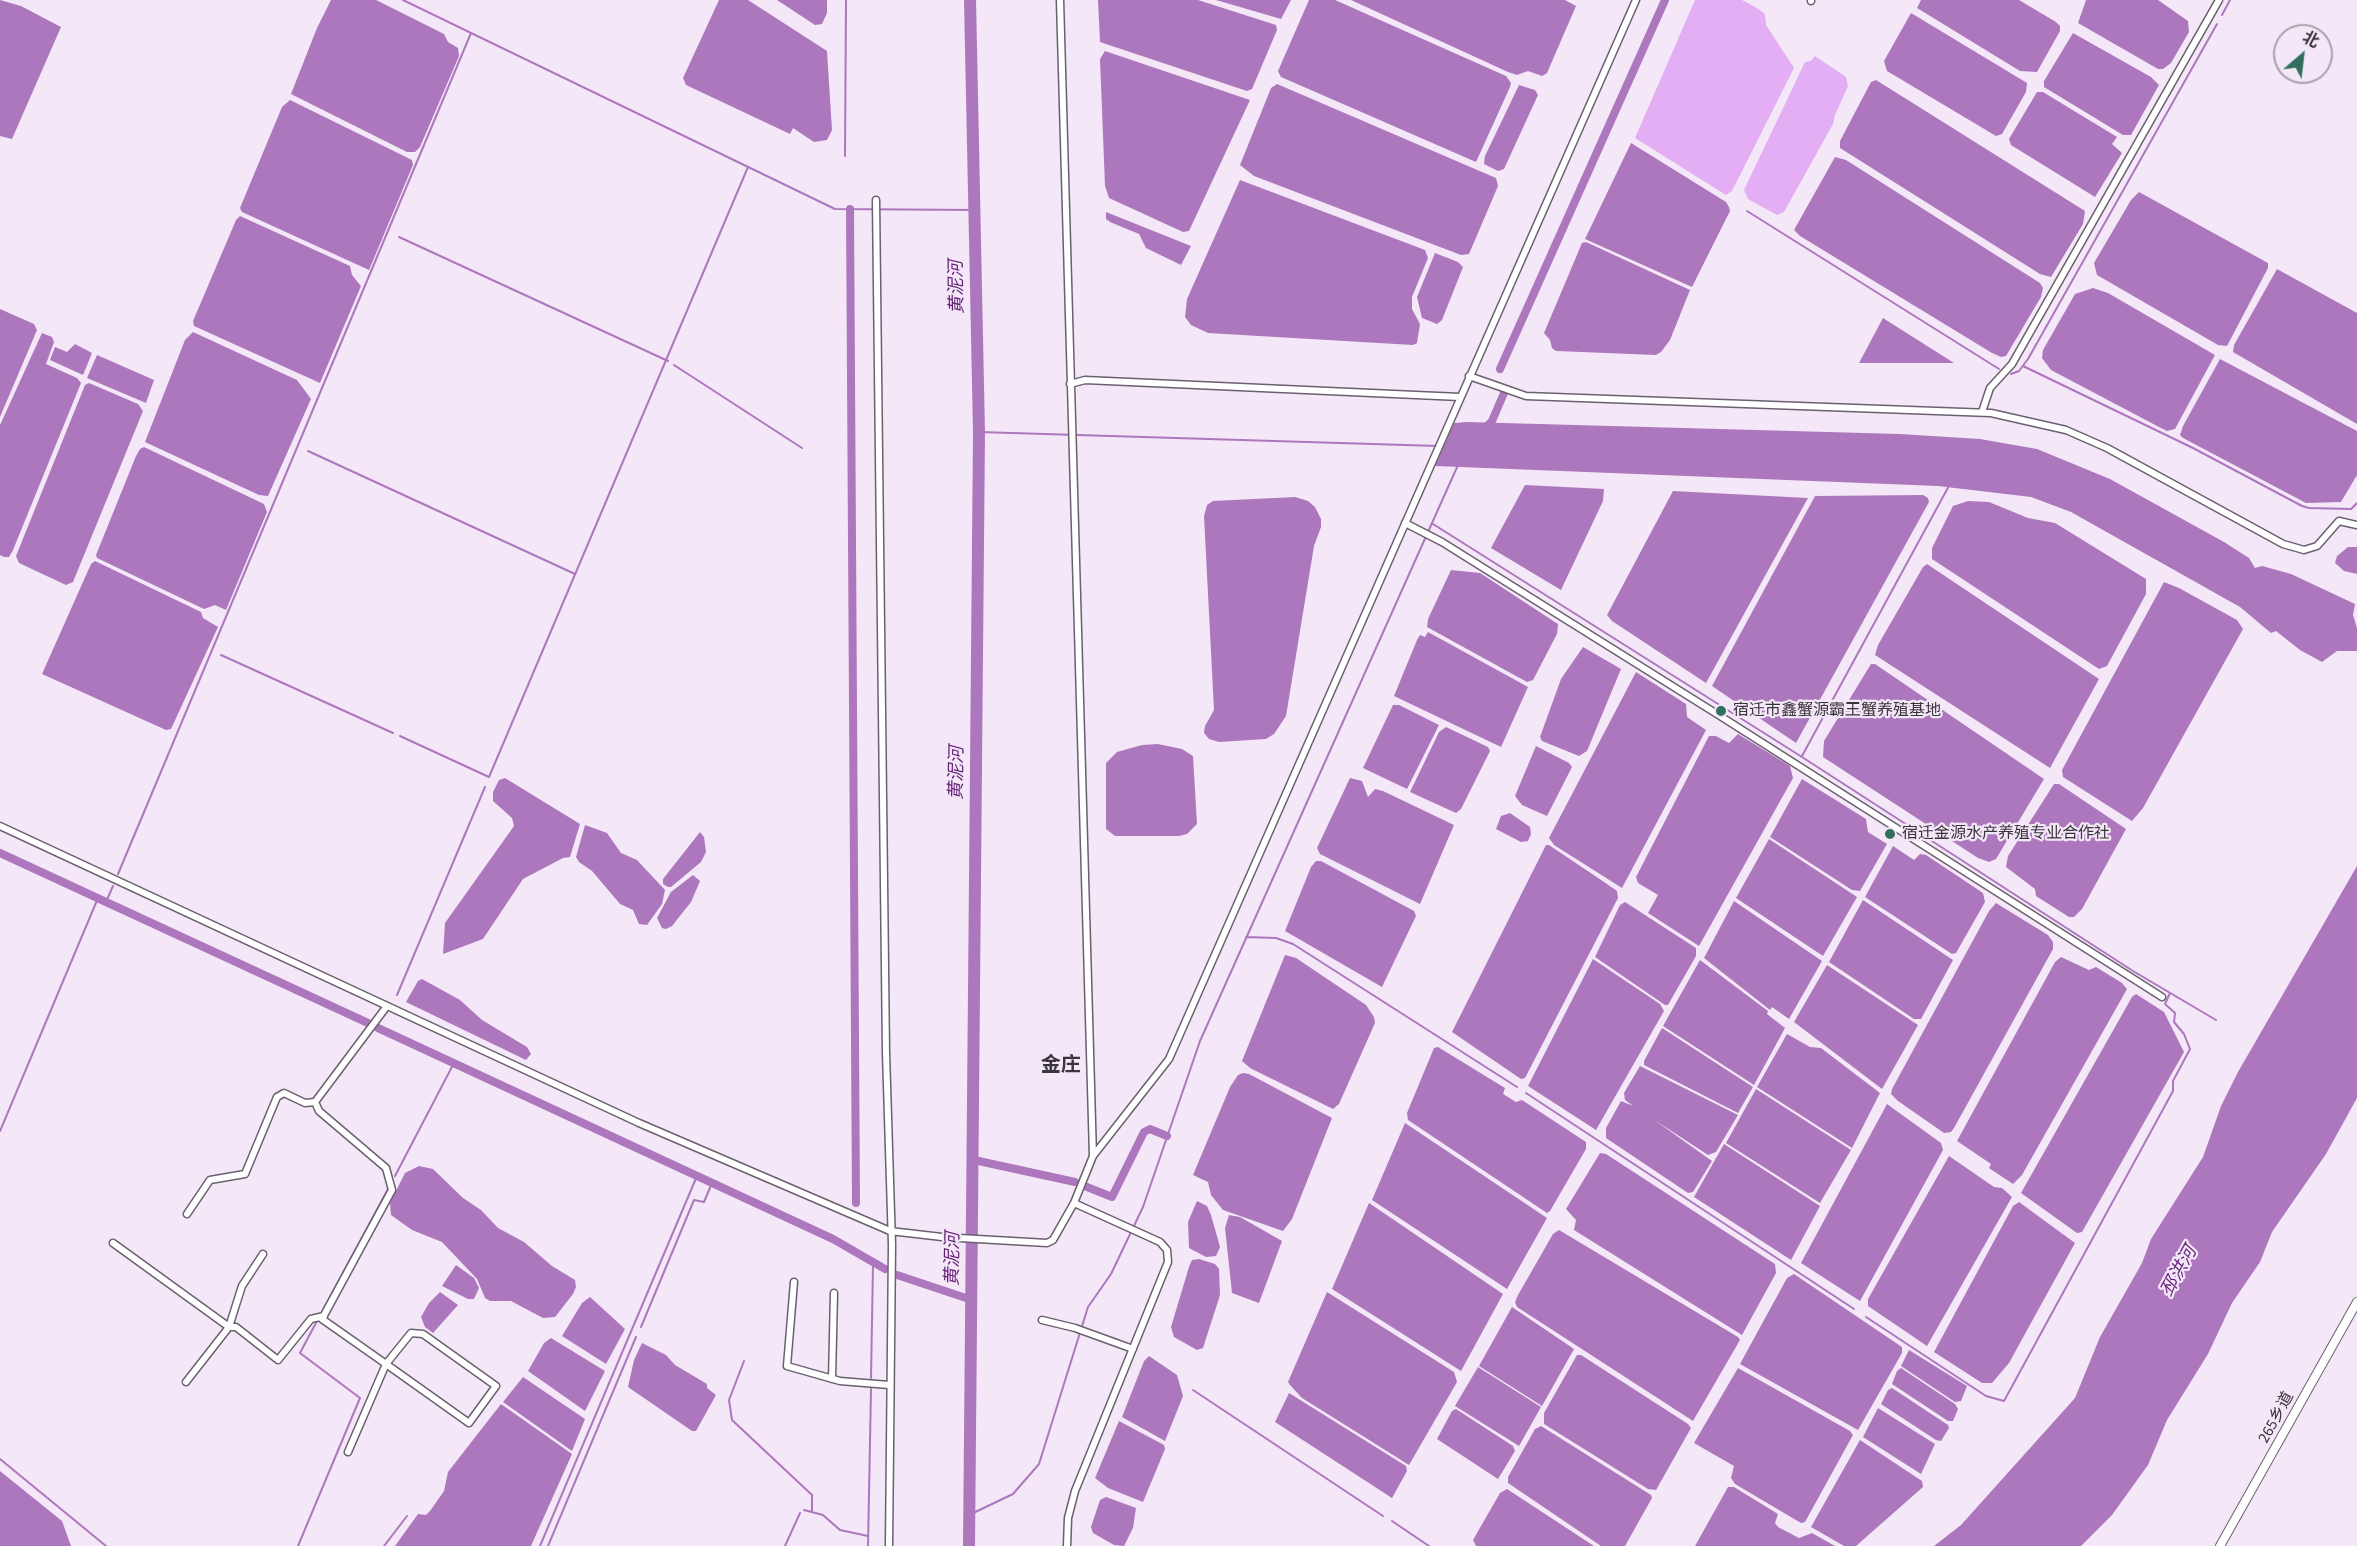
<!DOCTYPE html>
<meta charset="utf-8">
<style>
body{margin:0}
#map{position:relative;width:2357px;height:1546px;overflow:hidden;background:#f4e7f8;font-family:"Source Sans 3","Noto Sans SC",sans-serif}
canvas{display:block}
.north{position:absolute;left:2273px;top:24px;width:60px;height:60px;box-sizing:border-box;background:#f4e7f8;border:2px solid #aaa0ac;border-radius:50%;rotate:28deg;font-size:16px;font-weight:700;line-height:24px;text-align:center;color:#3a353b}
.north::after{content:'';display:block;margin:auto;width:21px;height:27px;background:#306f5d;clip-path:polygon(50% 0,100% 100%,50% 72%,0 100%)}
</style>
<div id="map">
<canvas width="2357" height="1546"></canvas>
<div class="north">北</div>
</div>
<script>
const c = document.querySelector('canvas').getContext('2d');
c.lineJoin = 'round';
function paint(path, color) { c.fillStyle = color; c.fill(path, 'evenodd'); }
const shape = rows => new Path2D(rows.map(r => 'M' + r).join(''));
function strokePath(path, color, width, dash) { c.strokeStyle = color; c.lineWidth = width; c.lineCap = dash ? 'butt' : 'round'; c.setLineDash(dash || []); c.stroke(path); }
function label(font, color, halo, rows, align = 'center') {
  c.font = font + ' "Source Sans 3","Noto Sans SC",sans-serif'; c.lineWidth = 4.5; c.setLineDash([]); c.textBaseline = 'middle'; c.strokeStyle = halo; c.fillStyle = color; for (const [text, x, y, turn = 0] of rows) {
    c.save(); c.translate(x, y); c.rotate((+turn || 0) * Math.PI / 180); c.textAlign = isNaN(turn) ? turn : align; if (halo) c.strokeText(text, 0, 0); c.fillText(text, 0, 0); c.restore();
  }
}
paint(shape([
 [1695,0,1742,0,1757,8,1765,14,1766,25,1794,68,1732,191,1726,195,1635,138],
 [1815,56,1846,77,1848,86,1835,115,1833,124,1784,212,1777,215,1748,199,1744,190,1805,62,1811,61]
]), '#e3aef3');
paint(shape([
 [0,0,21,6,61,27,12,139,0,136],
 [331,0,376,0,444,34,448,42,458,48,459,56,420,147,415,152,407,152,291,94,317,28],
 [719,0,748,0,827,51,832,130,827,140,814,142,793,128,790,134,686,85,683,78],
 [777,0,827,0,827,13,822,24,815,25],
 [1098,0,1198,0,1276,25,1277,30,1252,89,1247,91,1100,42],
 [1216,0,1291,0,1281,19],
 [1309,0,1335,0,1506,76,1511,83,1510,87,1476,162,1281,77,1278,71],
 [1351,0,1565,0,1576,6,1547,73,1542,76,1528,71,1517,75,1508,72],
 [1921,0,2019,0,2056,22,2060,26,2060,31,2037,72,2020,71,1917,8],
 [2086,0,2158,0,2188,21,2189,32,2171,63,2163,69,2158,69,2078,23],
 [1911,13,2027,83,2026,92,2002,134,1996,136,1887,71,1884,61],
 [2073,33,2151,77,2159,85,2131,135,2123,135,2044,87,2044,81],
 [1105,51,1250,100,1189,231,1183,232,1109,198,1105,186,1100,59],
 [1876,80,2085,211,2083,224,2051,277,2040,274,1840,148,1840,141,1871,82],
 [1277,84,1496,178,1498,186,1469,254,1461,255,1254,176,1240,165,1271,88],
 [1519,85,1535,90,1538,95,1504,169,1498,171,1484,164,1485,156],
 [2037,92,2043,92,2117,137,2112,144,2122,153,2095,197,2011,145,2009,139],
 [290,100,412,160,413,165,369,270,242,212,240,208,282,107],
 [1631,143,1726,202,1729,207,1730,211,1692,287,1585,239],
 [1835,157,1846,160,2040,283,2043,288,2041,297,2006,356,2001,357,1992,353,1800,236,1794,230],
 [1240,180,1425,250,1428,258,1412,297,1412,309,1420,324,1417,343,1413,345,1208,333,1191,325,1185,317,1187,299],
 [2139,192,2268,263,2268,268,2227,346,2218,345,2097,275,2094,263,2131,200],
 [1106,212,1191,246,1181,265,1146,248,1139,234,1110,222,1106,219],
 [240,216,350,266,352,275,361,286,320,383,194,326,193,321,236,220],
 [1586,242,1690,290,1670,340,1661,352,1656,355,1556,351,1552,348,1550,340,1544,333,1582,243],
 [1435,253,1458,262,1463,267,1442,320,1437,324,1422,318,1417,297],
 [2277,269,2357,313,2357,424,2233,352,2234,345],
 [2093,288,2108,293,2215,355,2175,429,2167,431,2159,427,2051,370,2042,358,2043,350,2075,294],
 [0,309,34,324,37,330,0,417],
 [1883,318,1954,363,1859,363],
 [193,332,297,380,311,399,268,496,259,495,145,442,185,340],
 [42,333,52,337,54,342,46,364,77,378,81,383,13,550,9,557,4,557,0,555,0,425],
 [75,344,92,353,83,375,50,360,55,347,67,352],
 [97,355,154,380,146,403,87,378],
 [2220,359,2357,431,2357,475,2341,502,2306,503,2183,438,2180,435,2183,426],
 [89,383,138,404,143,411,73,582,66,585,19,563,16,556,85,385],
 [1467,422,1900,434,1980,439,2037,449,2110,479,2224,542,2249,558,2255,568,2262,566,2291,574,2355,604,2353,615,2357,628,2357,651,2337,651,2322,662,2300,650,2276,631,2271,633,2240,607,2071,512,2031,497,1938,486,1435,466,1454,423],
 [144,447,264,504,267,512,226,610,215,605,204,609,97,558,96,555,136,456,140,449],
 [1525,485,1604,489,1603,501,1561,590,1491,548],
 [1673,491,1808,498,1706,683,1612,621,1607,615],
 [1923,495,1928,498,1929,502,1796,743,1712,686,1815,496],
 [1295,497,1308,501,1315,507,1321,519,1321,527,1314,546,1286,716,1274,734,1266,739,1219,742,1209,739,1204,733,1205,726,1214,710,1204,516,1207,505,1213,501],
 [1968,501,1989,502,2028,518,2055,523,2146,579,2146,594,2107,666,2099,669,1932,559,1932,548,1953,506],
 [2348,547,2357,547,2357,574,2344,571,2335,563,2337,556],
 [95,561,201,612,203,618,218,627,171,729,166,730,42,674,91,564],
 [1927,564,2099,679,2050,768,1875,655,1878,645,1923,567],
 [1451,570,1480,573,1558,624,1557,634,1533,680,1527,682,1427,627,1428,619],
 [2164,582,2179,588,2237,620,2243,629,2143,808,2132,821,2063,777,2062,770],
 [1428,632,1528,687,1501,747,1394,696,1417,640,1420,635,1425,637],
 [1583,647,1621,669,1587,751,1579,756,1542,741,1540,737,1561,679],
 [1871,664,1875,664,2044,779,1996,859,1989,862,1978,858,1823,757,1824,741],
 [1636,672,1686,704,1687,717,1706,730,1622,888,1554,845,1549,838],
 [1393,705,1399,705,1439,725,1407,789,1363,768],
 [1446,727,1488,747,1490,751,1461,809,1456,813,1410,792,1439,732],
 [1738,734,1790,766,1793,778,1699,946,1648,913,1658,895,1638,883,1636,877,1709,736,1716,736,1729,743],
 [1158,744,1182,749,1193,756,1197,824,1187,834,1179,836,1115,836,1106,829,1106,763,1117,752,1142,745],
 [1536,746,1569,763,1572,767,1547,816,1522,805,1515,796],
 [505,778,580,824,570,857,563,858,523,879,483,939,443,954,445,923,514,826,512,818,493,801,493,792,499,780],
 [1350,778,1362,781,1368,797,1375,789,1383,791,1454,825,1420,904,1320,854,1317,848],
 [1802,779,1866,819,1868,832,1887,844,1860,891,1852,890,1770,837],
 [2054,784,2059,784,2126,829,2082,909,2074,917,2069,917,2036,896,2035,889,2006,867,2008,856],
 [1510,813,1530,827,1531,834,1528,841,1521,842,1496,829,1501,816],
 [585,825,607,833,621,853,637,860,665,890,662,904,647,925,639,924,633,910,620,904,592,871,579,862,576,857],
 [700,832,704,837,706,852,701,862,671,887,668,887,663,884,663,879],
 [1769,839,1857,897,1823,956,1736,898],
 [1546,845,1549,845,1607,884,1617,891,1618,898,1525,1078,1521,1079,1452,1032],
 [1893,846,1914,860,1920,854,1926,855,1983,893,1985,902,1956,953,1952,954,1865,897],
 [1316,861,1321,861,1414,911,1416,916,1382,987,1285,931,1311,867],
 [2357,866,2357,1098,2326,1154,2272,1232,2260,1262,2232,1303,2208,1354,2167,1420,2148,1465,2112,1515,2081,1546,1934,1546,1961,1525,2075,1398,2100,1337,2142,1263,2151,1239,2203,1157,2221,1106,2238,1072],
 [693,875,700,881,691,902,672,926,666,929,662,928,657,918,671,892],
 [1863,900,1953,960,1921,1019,1914,1019,1829,962],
 [1734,901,1822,961,1789,1019,1772,1007,1770,1010,1704,958],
 [1625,902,1696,948,1696,956,1668,1005,1665,1005,1595,957,1620,905],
 [1996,903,2048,935,2053,942,2053,949,1954,1128,1951,1132,1944,1133,1898,1101,1891,1094,1892,1089,1989,911],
 [1285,955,1296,958,1366,1005,1374,1017,1375,1023,1339,1104,1333,1109,1250,1068,1242,1061],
 [2061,957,2089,970,2096,967,2122,983,2127,989,2022,1175,2013,1184,1989,1168,1991,1164,1957,1141,2055,962],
 [1593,959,1660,1004,1664,1011,1596,1130,1528,1086],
 [1700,960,1768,1011,1767,1014,1785,1028,1754,1085,1663,1026],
 [1827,965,1918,1025,1882,1089,1794,1022],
 [422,979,460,1000,482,1020,527,1047,531,1054,526,1060,406,1002,418,981],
 [2136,994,2164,1012,2184,1052,2082,1232,2077,1233,2021,1193,2132,997],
 [1662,1028,1753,1087,1738,1113,1644,1065,1644,1061],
 [1787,1034,1810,1047,1821,1048,1880,1093,1852,1148,1757,1087],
 [1438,1047,1505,1088,1503,1094,1516,1102,1522,1100,1586,1142,1586,1149,1550,1211,1547,1213,1408,1120,1407,1113,1434,1048],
 [1640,1066,1738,1115,1716,1152,1708,1155,1653,1119,1712,1161,1693,1192,1688,1193,1606,1138,1606,1128,1621,1101,1633,1106,1625,1100,1624,1093],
 [1243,1073,1249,1074,1332,1118,1292,1219,1283,1231,1223,1210,1211,1195,1208,1182,1193,1175,1230,1087,1238,1075],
 [1756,1089,1851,1150,1820,1203,1726,1143],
 [1887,1104,1941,1143,1943,1150,1860,1301,1801,1263],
 [1405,1123,1547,1218,1507,1289,1372,1200],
 [1724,1144,1820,1206,1791,1260,1694,1197],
 [1600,1153,1606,1154,1775,1264,1776,1273,1742,1335,1574,1230,1576,1220,1566,1209],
 [1949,1156,1994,1187,2002,1188,2012,1197,1927,1346,1868,1306,1868,1299],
 [419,1166,433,1169,463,1198,481,1210,498,1228,524,1242,552,1266,575,1280,576,1287,573,1294,555,1317,543,1318,511,1301,490,1301,485,1298,477,1279,442,1242,412,1230,391,1215,390,1203,405,1173],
 [1197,1201,1207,1206,1211,1215,1220,1247,1216,1256,1206,1257,1189,1248,1188,1222],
 [2019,1202,2075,1243,2009,1363,1992,1383,1982,1383,1934,1352,2013,1206],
 [1369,1203,1503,1294,1461,1371,1332,1289],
 [1229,1215,1240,1217,1282,1241,1259,1303,1232,1293,1225,1228],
 [1559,1230,1738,1337,1740,1340,1693,1421,1517,1307,1515,1302,1518,1295,1553,1234],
 [1199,1259,1215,1264,1219,1269,1220,1295,1203,1348,1197,1350,1174,1337,1171,1327,1189,1267,1192,1260],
 [456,1265,474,1278,479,1288,474,1299,468,1299,442,1286],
 [1794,1274,1902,1347,1902,1353,1858,1430,1740,1364,1787,1278],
 [440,1292,458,1305,433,1333,425,1327,421,1317,429,1303],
 [1327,1292,1454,1372,1457,1382,1409,1465,1302,1398,1290,1385,1288,1382],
 [590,1297,625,1329,606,1364,562,1336,582,1303],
 [1512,1307,1574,1349,1542,1406,1479,1366],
 [551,1338,605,1371,585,1411,528,1371,544,1343],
 [642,1343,666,1355,675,1365,707,1384,707,1388,716,1395,696,1431,692,1431,628,1387,634,1360],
 [1909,1350,1967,1386,1961,1401,1955,1402,1901,1366],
 [1577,1355,1581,1355,1688,1424,1691,1428,1656,1490,1648,1489,1544,1424,1544,1413],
 [1149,1356,1177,1375,1183,1396,1165,1441,1122,1417,1144,1361],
 [1478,1367,1541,1407,1519,1446,1455,1406],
 [1738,1368,1850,1431,1853,1435,1805,1522,1801,1523,1735,1484,1731,1478,1734,1466,1694,1443],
 [1901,1368,1955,1404,1958,1409,1953,1421,1948,1421,1892,1384,1897,1371],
 [523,1377,585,1419,572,1451,503,1402],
 [1892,1388,1948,1425,1949,1428,1941,1441,1936,1440,1881,1404,1888,1390],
 [1289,1393,1406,1466,1407,1471,1392,1498,1275,1422],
 [501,1404,572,1454,531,1546,395,1546,418,1514,426,1515,430,1511,444,1491,448,1472],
 [1878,1408,1935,1444,1921,1474,1863,1437],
 [1456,1409,1513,1446,1515,1451,1498,1479,1437,1439,1452,1411],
 [1119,1421,1164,1445,1165,1449,1143,1502,1108,1488,1095,1478],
 [1541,1426,1651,1495,1652,1498,1625,1546,1601,1546,1508,1483,1508,1477,1535,1429],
 [1860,1440,1922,1481,1923,1487,1856,1546,1844,1546,1811,1527],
 [0,1471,62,1521,71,1546,0,1546],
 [1728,1487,1734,1487,1778,1514,1775,1523,1778,1527,1799,1538,1812,1533,1835,1546,1695,1546],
 [1507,1489,1594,1546,1476,1546,1473,1540,1500,1493],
 [1106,1497,1136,1508,1133,1528,1124,1546,1114,1545,1093,1533,1091,1527,1100,1500]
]), '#ad77bd');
strokePath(shape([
 [403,0,835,209,974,210],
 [2222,15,2230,0],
 [845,156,846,0],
 [1747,211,1999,369],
 [399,237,668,361],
 [674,365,802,448],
 [2023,366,2193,448,2302,506,2309,508,2351,509,2357,503],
 [2011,374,2019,371,2028,359,2217,24],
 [979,432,1438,446],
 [308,451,575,574],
 [1433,524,1802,757,2133,971,2216,1020],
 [221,655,393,733],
 [400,736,489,777,748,167],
 [1802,756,1950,484],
 [118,874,471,33],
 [106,902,113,886],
 [1246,937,1276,938,1293,944,1517,1087],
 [397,995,485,787],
 [1526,1093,1854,1309],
 [0,1131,98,898],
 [395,1176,454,1063],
 [323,1310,388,1189],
 [1866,1317,1986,1396,2004,1401,2173,1091,2173,1081,2190,1049,2184,1034,2174,1022,2175,1013,2165,1004,2170,993],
 [641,1327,694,1200,704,1202,712,1183],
 [744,1361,729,1400,732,1420,812,1495,812,1511],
 [871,1378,873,1264],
 [1193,1390,1383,1516],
 [0,1459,106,1546],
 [804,1510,823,1515,840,1530,868,1536],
 [969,1515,1013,1494,1039,1464,1088,1307,1111,1274,1143,1207,1200,1041,1458,465],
 [1392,1521,1429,1546],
 [298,1546,360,1398,300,1353,317,1321],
 [384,1546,407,1516],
 [540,1546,697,1176],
 [548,1546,636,1337],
 [785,1546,800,1513],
 [868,1546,871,1389]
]), '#ad77bd', 2);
strokePath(shape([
 [850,209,856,1203],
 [1500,369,1665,0],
 [1485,428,1492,421,1504,393],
 [0,853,368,1023],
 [378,1028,833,1239,885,1269],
 [974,1160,1075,1182],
 [1087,1187,1112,1197,1144,1132,1150,1129,1167,1136],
 [897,1275,972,1300]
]), '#ad77bd', 8);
strokePath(shape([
 [969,1546,979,432,970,0]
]), '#ad77bd', 12);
const minor = shape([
 [1060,0,1093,1156],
 [1811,1,1811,0],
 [876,200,886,1053,892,1245,889,1546],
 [1469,376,1526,396,1991,413,2066,430,2107,448,2283,544,2304,550,2317,546,2339,521,2357,525],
 [1070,384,1085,380,1460,397],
 [1982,412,1990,388,2012,364,2219,0],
 [1405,523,1442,542,1717,714,2162,997],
 [0,826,639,1123,890,1231,942,1237,1047,1243,1053,1240,1074,1203],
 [315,1102,319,1111,386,1168,392,1190,322,1319,386,1364,469,1423,496,1386,423,1334,411,1333,386,1364,348,1452],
 [187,1214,210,1180,245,1174,277,1097,284,1093,305,1103,315,1102,387,1006],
 [113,1243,229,1327,242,1286,263,1254],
 [794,1282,787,1366,840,1381,889,1385],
 [1042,1320,1075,1328,1133,1349],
 [832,1379,834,1293],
 [186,1382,229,1327,236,1327,278,1360,311,1319,324,1316],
 [1067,1546,1068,1518,1075,1491,1168,1262,1167,1250,1160,1242,1074,1203,1093,1156,1169,1059,1636,0]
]);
const tertiary = shape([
 [2220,1546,2357,1302]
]);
strokePath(minor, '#6a606e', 9);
strokePath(tertiary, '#6a606e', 10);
strokePath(minor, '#fff', 6);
strokePath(tertiary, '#fff', 8);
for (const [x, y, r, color] of [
 [1721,711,6,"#306f5d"],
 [1890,834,6,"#306f5d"]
]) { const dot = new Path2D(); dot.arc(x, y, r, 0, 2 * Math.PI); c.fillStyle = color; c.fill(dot); strokePath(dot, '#f4e7f8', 2); }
label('16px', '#3a353b', '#f4e7f8', [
 ["宿迁市鑫蟹源霸王蟹养殖基地",1733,711],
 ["宿迁金源水产养殖专业合作社",1902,834]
], 'left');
label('16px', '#3a353b', '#f4e7f8', [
 ["265乡道",2277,1418,-61]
]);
label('italic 18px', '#621f75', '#f4e7f8', [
 ["黄泥河",958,287,-91],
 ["黄泥河",958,773,-89],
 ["黄泥河",954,1259,-89],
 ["邳洪河",2180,1272,-61]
]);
label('bold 20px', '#3a353b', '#f4e7f8', [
 ["金庄",1061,1067]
]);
</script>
